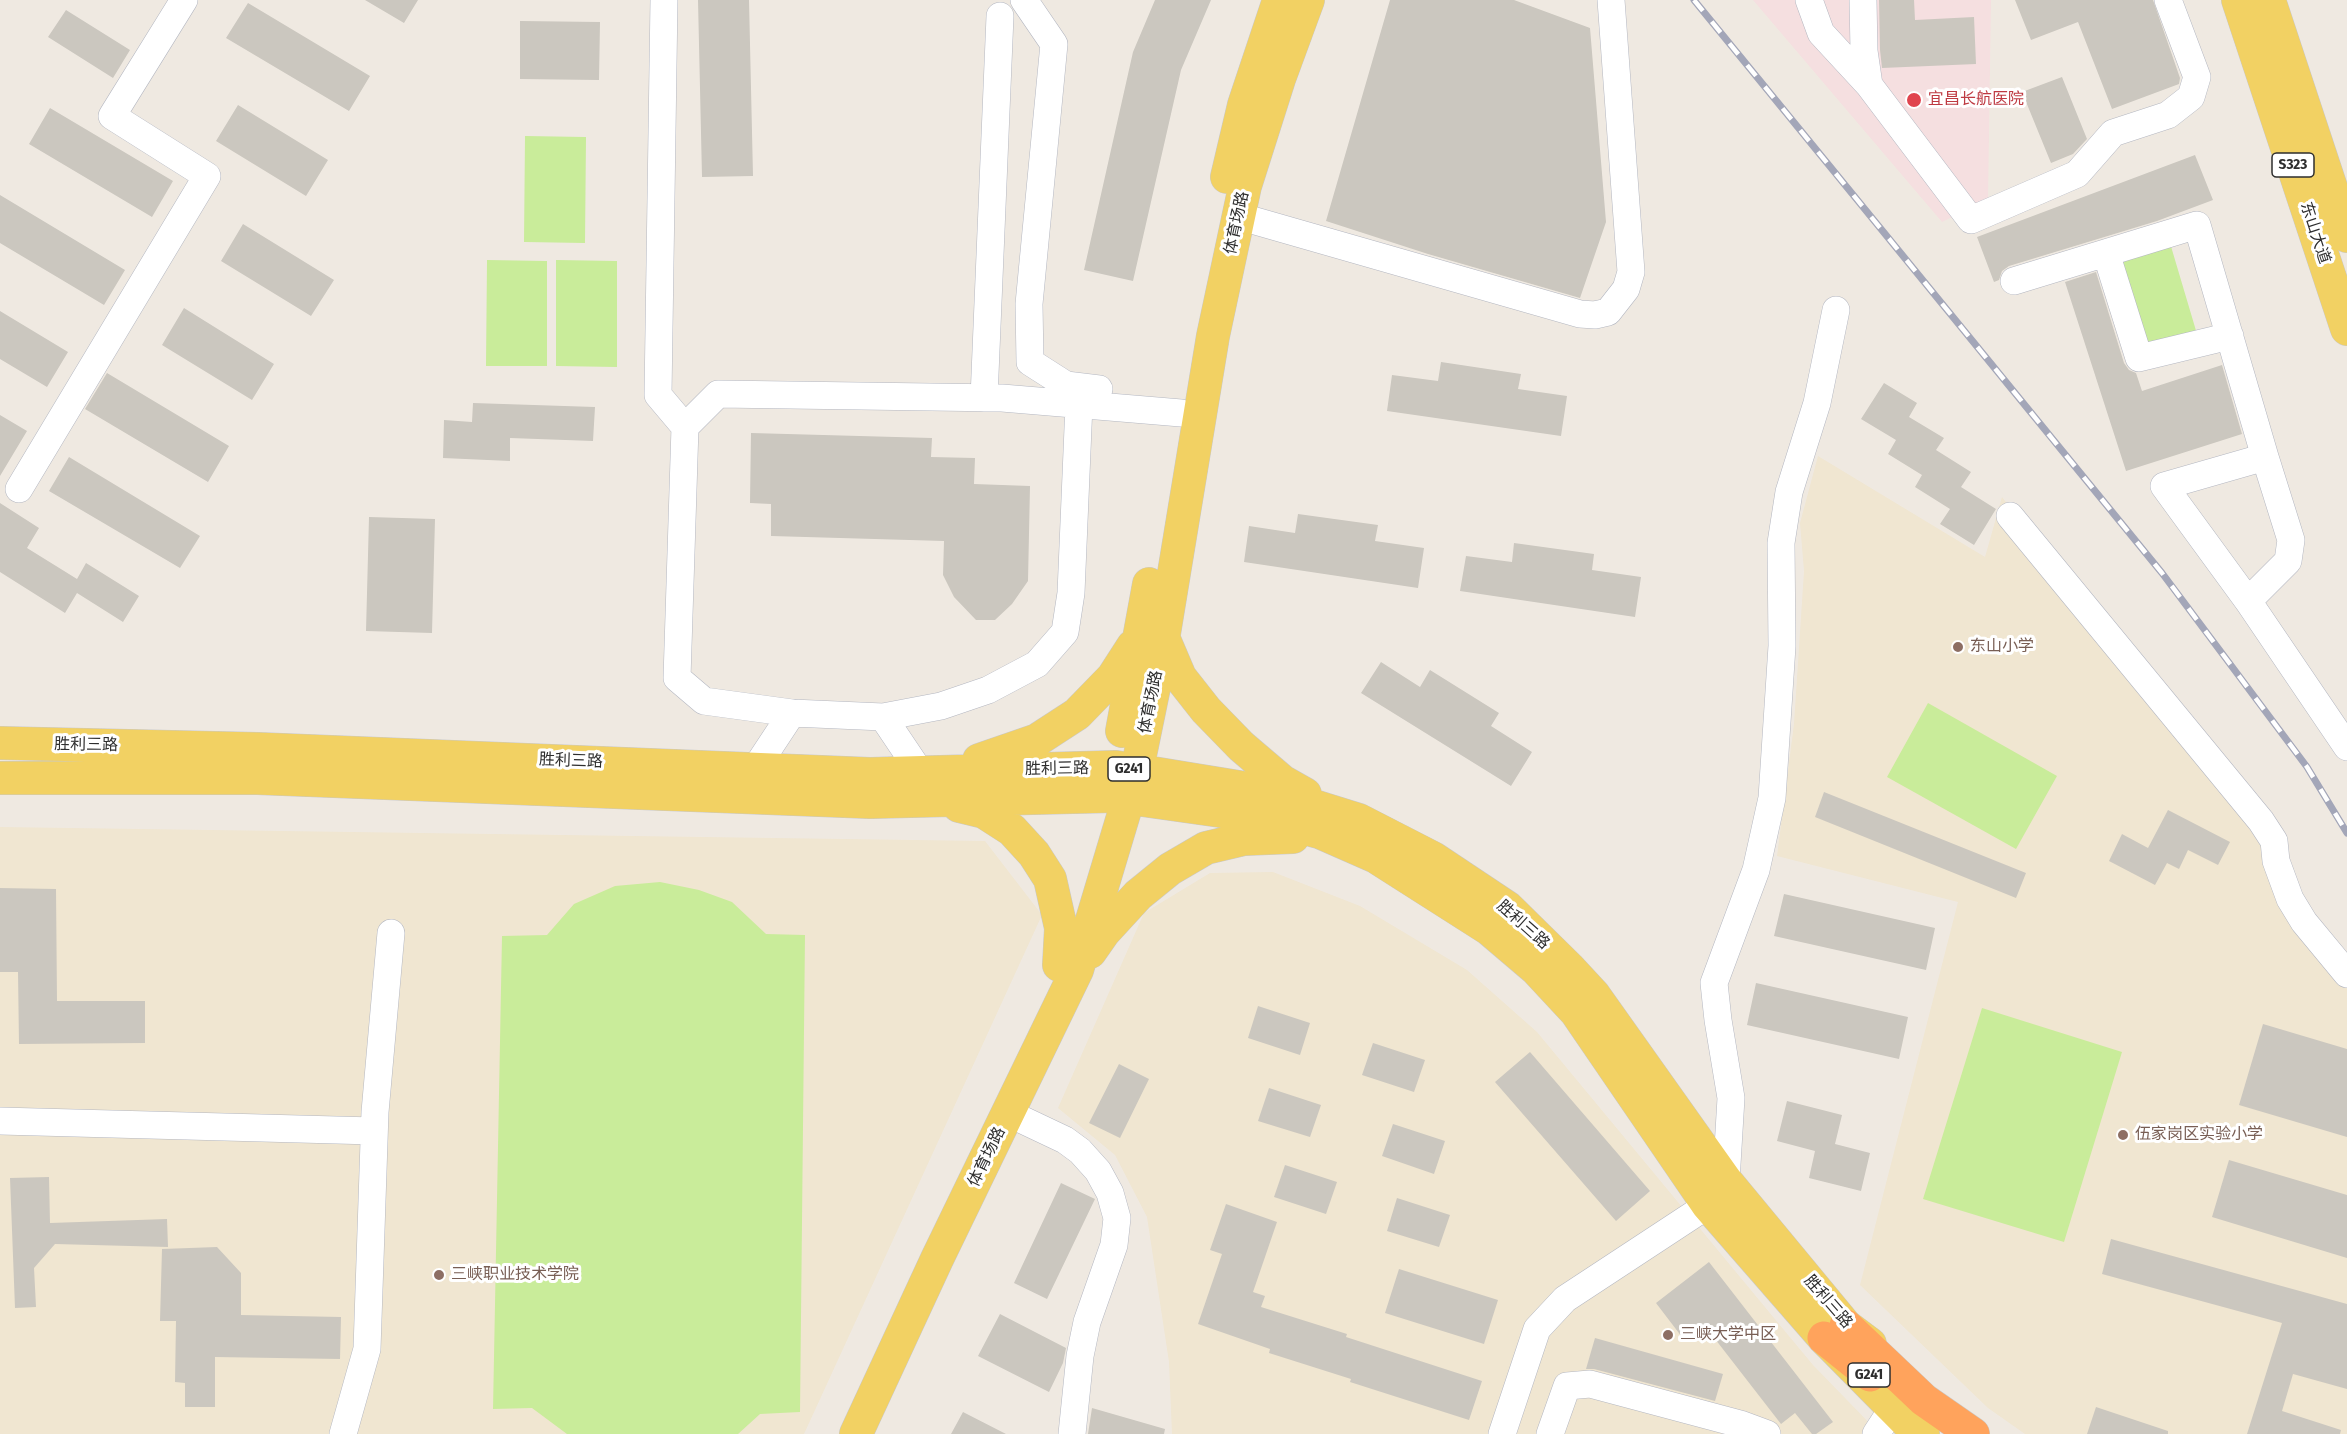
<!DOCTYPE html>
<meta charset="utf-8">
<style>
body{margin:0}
canvas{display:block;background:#efe9e1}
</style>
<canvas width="2347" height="1434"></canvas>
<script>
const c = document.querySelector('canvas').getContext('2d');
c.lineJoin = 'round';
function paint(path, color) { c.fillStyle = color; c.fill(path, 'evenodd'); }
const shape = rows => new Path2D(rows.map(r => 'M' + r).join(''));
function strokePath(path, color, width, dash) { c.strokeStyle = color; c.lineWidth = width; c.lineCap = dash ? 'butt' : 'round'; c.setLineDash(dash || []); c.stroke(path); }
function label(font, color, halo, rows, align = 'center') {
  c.font = font + ' "Fira Sans Condensed","Noto Sans SC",sans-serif'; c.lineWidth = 6; c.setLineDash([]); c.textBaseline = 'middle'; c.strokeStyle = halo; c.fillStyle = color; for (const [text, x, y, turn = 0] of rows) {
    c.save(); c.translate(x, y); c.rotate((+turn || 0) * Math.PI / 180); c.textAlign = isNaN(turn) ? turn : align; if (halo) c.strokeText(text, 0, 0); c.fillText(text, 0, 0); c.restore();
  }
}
paint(shape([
 [1818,456,1985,557,2002,497,2267,840,2347,985,2347,1434,2025,1434,1988,1408,1860,1285,1958,902,1777,856,1794,724,1804,571,1800,523],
 [0,827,985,841,1042,915,804,1434,0,1434],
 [1273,872,1360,906,1467,970,1537,1032,1813,1365,1880,1434,1172,1434,1169,1362,1147,1217,1115,1155,1058,1108,1144,913,1210,873]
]), '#f0e6d1');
paint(shape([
 [1753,0,1991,0,1988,199,1942,222]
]), '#f5dfe0');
paint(shape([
 [525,136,586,137,585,243,524,242],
 [2170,243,2197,334,2142,351,2114,259],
 [487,260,547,261,547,366,486,366],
 [556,260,617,261,617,367,556,366],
 [1928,703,2057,776,2016,849,1887,777],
 [660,882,699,890,732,902,766,934,805,935,800,1412,760,1414,738,1434,567,1434,532,1408,493,1409,502,936,547,935,574,904,615,886],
 [1982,1008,2122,1052,2064,1242,1923,1199]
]), '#c9ec9a');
paint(shape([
 [365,0,418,0,404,23],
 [698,0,749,0,753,176,702,177],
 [1155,0,1211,0,1181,70,1133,281,1084,270,1133,52],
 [1390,0,1514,0,1590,28,1606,222,1580,298,1428,254,1326,221],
 [1879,0,1914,0,1915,20,1974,17,1976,64,1882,68,1880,50],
 [2015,0,2153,0,2180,78,2179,84,2112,109,2078,22,2031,40],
 [248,3,370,76,349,111,226,38],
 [66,10,130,50,113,78,48,37],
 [520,21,600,22,599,80,520,79],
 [2062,77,2087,139,2073,154,2051,163,2022,92],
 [238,105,328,160,306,196,216,141],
 [50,108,173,181,152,217,29,144],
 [2195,155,2213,200,2157,221,2009,266,2002,271,1999,280,1994,282,1977,237],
 [0,195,125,270,104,305,0,243],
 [243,224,334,280,311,316,221,261],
 [2096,272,2124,363,2129,370,2136,373,2142,391,2222,365,2242,434,2126,471,2065,282],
 [184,308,274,364,252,400,162,345],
 [0,311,68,352,47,387,0,359],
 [1441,362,1521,374,1518,389,1567,396,1561,436,1387,411,1392,375,1438,381],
 [107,373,229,446,208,482,85,409],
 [1884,383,1917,403,1909,417,1944,438,1936,450,1971,472,1961,487,1996,509,1974,545,1940,524,1950,509,1915,487,1922,475,1888,454,1896,440,1861,419],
 [473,403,595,407,593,441,510,438,510,461,443,458,444,420,472,422],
 [0,415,27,431,0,476],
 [751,433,932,438,931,457,975,458,974,484,1030,486,1028,581,1012,604,995,620,976,620,954,597,943,575,944,541,771,536,771,504,750,503],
 [69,457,200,536,180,568,49,491],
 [0,503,39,528,27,548,77,579,86,563,139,596,123,622,77,593,65,613,0,572],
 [1298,514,1378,525,1375,541,1424,548,1418,588,1244,562,1249,526,1295,533],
 [369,517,435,519,432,633,366,631],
 [1514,543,1594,554,1592,570,1641,577,1635,617,1460,591,1466,556,1512,562],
 [1381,662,1420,687,1430,670,1499,713,1491,726,1532,752,1511,786,1361,693],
 [1824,792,2026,873,2016,898,1815,817],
 [2168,810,2230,842,2218,865,2188,850,2179,869,2167,863,2155,885,2109,861,2122,834,2148,848],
 [0,888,56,889,57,1001,145,1001,145,1043,19,1044,18,972,0,972],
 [1784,894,1935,928,1926,970,1774,936],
 [1756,983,1908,1017,1899,1059,1747,1025],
 [1258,1006,1310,1023,1300,1055,1248,1038],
 [2263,1024,2347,1049,2347,1137,2239,1105],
 [1373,1043,1425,1060,1414,1092,1362,1075],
 [1530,1052,1650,1191,1616,1221,1495,1082],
 [1119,1064,1149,1079,1120,1138,1089,1123],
 [1269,1088,1321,1105,1310,1137,1258,1121],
 [1787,1101,1842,1115,1835,1144,1870,1153,1861,1191,1809,1178,1815,1151,1777,1141],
 [1393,1124,1445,1141,1434,1174,1382,1156],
 [2229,1160,2347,1195,2347,1258,2212,1217],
 [1285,1165,1337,1182,1326,1214,1274,1197],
 [49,1177,50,1223,167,1219,168,1247,55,1244,34,1268,36,1307,15,1308,10,1178],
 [1061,1183,1095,1199,1047,1299,1014,1283],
 [1397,1198,1450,1215,1439,1247,1387,1231],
 [1226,1204,1277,1222,1253,1292,1265,1296,1261,1307,1347,1334,1346,1337,1482,1381,1469,1420,1350,1382,1351,1379,1269,1353,1270,1349,1198,1324,1222,1254,1210,1250],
 [2111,1239,2347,1304,2347,1389,2293,1374,2282,1411,2341,1430,2340,1434,2247,1434,2282,1323,2102,1274],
 [217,1247,241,1273,241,1315,341,1317,340,1359,215,1357,215,1407,185,1407,185,1383,175,1382,176,1321,160,1321,162,1249],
 [1709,1262,1833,1422,1816,1434,1812,1434,1795,1413,1781,1424,1705,1326,1685,1341,1656,1303],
 [1399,1269,1498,1300,1484,1344,1385,1313],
 [1000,1314,1066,1348,1063,1363,1049,1392,978,1356],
 [1595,1338,1723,1374,1715,1401,1594,1369,1586,1369],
 [2096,1407,2168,1431,2168,1434,2087,1434],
 [1092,1408,1165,1429,1164,1434,1088,1434],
 [963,1412,1006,1434,951,1434]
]), '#cbc7bf');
const minor = shape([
 [664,0,658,395,685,427],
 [1024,0,1054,44,1029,304,1030,362,1066,385,1099,389],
 [1809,0,1821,33,1869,85],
 [1863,0,1864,51,1869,85,1971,220,2077,174,2113,133,2168,115,2191,97,2197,77,2168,0],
 [1238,216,1580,314,1595,315,1608,312,1626,289,1631,272,1611,0],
 [2106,253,2139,358,2230,336],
 [2014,281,2197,225,2265,457],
 [984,398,1000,16],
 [19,489,207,176,112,116,184,0],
 [2010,516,2261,821,2274,841,2276,861,2290,899,2304,922,2347,974],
 [2248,601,2288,561,2291,540,2265,457,2164,486,2248,601,2347,747],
 [792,713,704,701,677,678,685,427,718,394,1002,398,1181,413],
 [883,717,941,706,988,690,1037,664,1065,632,1071,593,1079,404],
 [755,769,792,713,883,717,920,772],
 [1008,1113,1065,1140,1080,1151,1098,1171,1110,1193,1117,1218,1114,1245,1087,1322,1080,1356,1072,1434],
 [0,1121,374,1131],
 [1726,1181,1731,1098,1718,1020,1714,983,1756,870,1772,798,1782,646,1781,543,1789,492,1817,403,1836,310],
 [343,1434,367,1349,375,1112,391,933],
 [1502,1434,1537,1329,1565,1299,1708,1205],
 [1550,1434,1567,1386,1590,1384,1740,1424,1767,1434],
 [1876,1434,1893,1408]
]);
const major = shape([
 [2238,0,2347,329],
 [2269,0,2347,236],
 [1227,177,1244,105,1279,0],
 [1163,637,1180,677,1206,710,1241,746,1282,781,1305,794],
 [1122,731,1149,584],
 [0,743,258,749,870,774,1116,767,1269,792,1359,820,1433,858,1508,908,1569,968,1594,995,1726,1181,1846,1326,1870,1344],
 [979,760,1037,740,1077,714,1113,677,1133,646],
 [0,778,257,778,870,802,1114,796,1263,817,1319,832,1376,857,1489,929,1536,969,1576,1012,1708,1205,1824,1338,1906,1421,1923,1434],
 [959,806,984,812,1012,830,1034,854,1050,879,1061,928,1059,965],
 [1090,952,1104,932,1138,895,1170,869,1206,848,1244,839,1293,837],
 [856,1434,937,1259,1077,970,1137,770,1160,658,1213,336,1245,186,1279,79,1308,0]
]);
const highway = shape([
 [1846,1326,1924,1400,1973,1434],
 [1824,1338,1870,1375]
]);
strokePath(minor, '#b4b7c1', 28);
strokePath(major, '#c9c9c9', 34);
strokePath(highway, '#c9c9c9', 34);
strokePath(minor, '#fff', 27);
strokePath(major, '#f2d163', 33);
strokePath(highway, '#ffa35c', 33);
const rail = shape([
 [1694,0,2162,573,2307,767,2347,833]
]);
strokePath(rail, '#a3a6b8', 7);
strokePath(rail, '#fff', 4.5, [14]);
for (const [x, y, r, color] of [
 [1914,100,8,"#e0444e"],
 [1958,647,6,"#8d6e63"],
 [2123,1135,6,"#8d6e63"],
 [439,1275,6,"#8d6e63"],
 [1668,1335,6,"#8d6e63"]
]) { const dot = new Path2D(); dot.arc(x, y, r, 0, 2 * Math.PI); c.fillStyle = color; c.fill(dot); strokePath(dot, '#fff', 2); }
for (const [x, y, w] of [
 [2293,165,42],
 [1129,769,42],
 [1869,1375,42]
]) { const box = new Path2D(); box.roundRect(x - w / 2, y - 12, w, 24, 4.5); c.fillStyle = '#fff'; c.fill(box); strokePath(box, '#2e2e2e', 1.5); }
label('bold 15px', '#2e2e2e', null, [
 ["S323",2293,165],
 ["G241",1129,769],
 ["G241",1869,1375]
]);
label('16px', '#be3a42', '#fff', [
 ["宜昌长航医院",1928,100]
], 'left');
label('16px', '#2e2e2e', '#fff', [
 ["体育场路",1237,223,-78],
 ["东山大道",2315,233,72],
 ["体育场路",1151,702,-79],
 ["胜利三路",86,745,1],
 ["胜利三路",571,761,2],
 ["胜利三路",1057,769,-1],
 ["胜利三路",1523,925,42],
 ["体育场路",987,1157,-64],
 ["胜利三路",1828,1302,49]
]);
label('16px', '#785e54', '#fff', [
 ["东山小学",1970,647],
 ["伍家岗区实验小学",2135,1135],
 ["三峡职业技术学院",451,1275],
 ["三峡大学中区",1680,1335]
], 'left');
</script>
